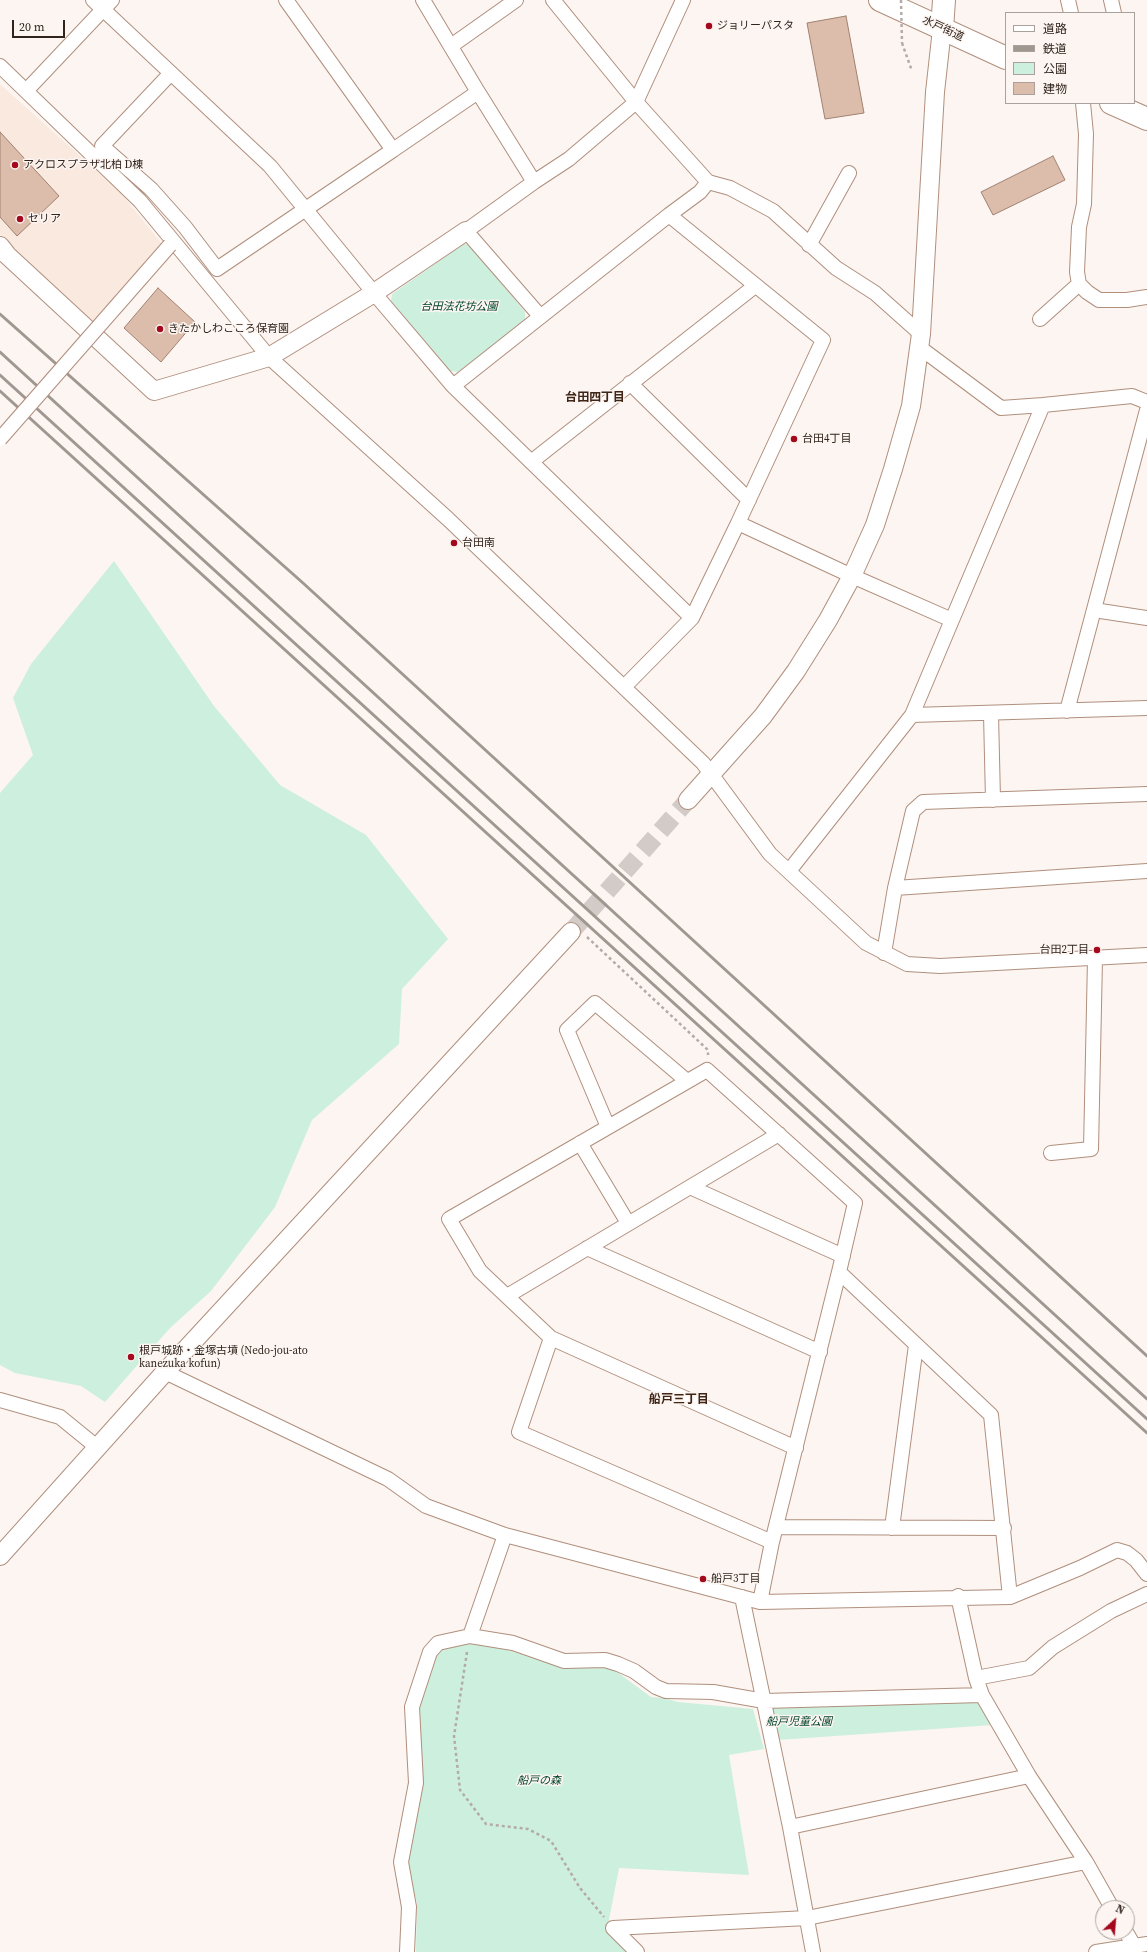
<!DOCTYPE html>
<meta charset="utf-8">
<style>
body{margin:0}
#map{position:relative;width:1147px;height:1952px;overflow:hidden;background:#fcf5f1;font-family:"Source Serif 4","Noto Sans JP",serif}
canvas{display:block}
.legend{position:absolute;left:1005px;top:12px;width:130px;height:92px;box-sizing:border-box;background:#fcf5f1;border:1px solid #aba19c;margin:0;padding:5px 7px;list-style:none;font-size:12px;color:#31241d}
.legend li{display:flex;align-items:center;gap:8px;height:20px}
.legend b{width:20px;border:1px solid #aba19c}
.north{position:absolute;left:1095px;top:1900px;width:40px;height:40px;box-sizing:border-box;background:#fcf5f1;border:1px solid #aba19c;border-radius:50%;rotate:26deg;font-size:11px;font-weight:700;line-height:16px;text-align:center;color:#31241d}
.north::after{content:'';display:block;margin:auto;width:14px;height:18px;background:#a3081d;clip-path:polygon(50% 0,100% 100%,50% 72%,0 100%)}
.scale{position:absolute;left:12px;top:20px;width:53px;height:18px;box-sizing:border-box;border:2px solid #31241d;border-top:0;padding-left:5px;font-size:12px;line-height:14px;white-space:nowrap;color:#31241d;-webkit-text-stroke:3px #fcf5f1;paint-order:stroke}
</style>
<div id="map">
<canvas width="1147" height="1952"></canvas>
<ul class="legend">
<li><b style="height:5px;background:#fff"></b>道路</li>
<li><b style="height:5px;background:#a09791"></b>鉄道</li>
<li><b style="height:11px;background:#cdefdd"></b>公園</li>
<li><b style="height:11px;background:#dcbcaa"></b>建物</li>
</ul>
<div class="north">N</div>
<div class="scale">20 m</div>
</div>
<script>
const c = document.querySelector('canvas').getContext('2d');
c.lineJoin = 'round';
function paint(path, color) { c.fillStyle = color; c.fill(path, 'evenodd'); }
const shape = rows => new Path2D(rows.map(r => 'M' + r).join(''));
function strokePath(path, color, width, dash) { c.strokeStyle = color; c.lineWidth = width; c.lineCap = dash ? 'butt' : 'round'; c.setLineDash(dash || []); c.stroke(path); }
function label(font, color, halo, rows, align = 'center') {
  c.font = font + ' "Source Serif 4","Noto Sans JP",serif'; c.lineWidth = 3; c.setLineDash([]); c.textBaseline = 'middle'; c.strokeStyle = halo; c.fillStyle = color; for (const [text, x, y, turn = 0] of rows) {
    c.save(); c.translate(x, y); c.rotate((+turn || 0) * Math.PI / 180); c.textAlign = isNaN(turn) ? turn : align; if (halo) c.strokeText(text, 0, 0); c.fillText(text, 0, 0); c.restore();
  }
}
paint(shape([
 [0,84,119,191,163,245,93,324,13,251,0,234]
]), '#fae9df');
paint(shape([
 [464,244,470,245,525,312,525,320,458,372,450,371,391,301,392,294],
 [114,561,214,706,280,785,366,835,448,939,402,989,399,1044,312,1120,275,1207,211,1291,170,1328,105,1402,81,1386,15,1373,0,1365,0,793,33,755,13,698,31,664],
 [472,1640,567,1667,607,1667,617,1672,651,1697,664,1698,678,1702,753,1709,764,1749,729,1755,749,1875,619,1868,607,1930,628,1952,416,1952,417,1903,406,1860,418,1708,432,1661,444,1647],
 [980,1700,992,1725,778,1740,769,1706]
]), '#cdefdd');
const building = shape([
 [846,16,864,113,825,119,807,23,846,16],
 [0,132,59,196,17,236,0,217,0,132],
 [1053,156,1065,180,993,215,981,192,1053,156],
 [158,288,195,322,161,362,124,328,158,288]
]);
paint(building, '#dcbcaa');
strokePath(building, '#a18170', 1);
strokePath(shape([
 [571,932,688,800]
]), '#d3cbc7', 18, [18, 9]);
const minor = shape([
 [93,0,270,166,374,293,453,386,692,618],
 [286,0,393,150,478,92,534,182,466,231,540,316],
 [423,0,478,92],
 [553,0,636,102,708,182,730,188,773,211,836,268,875,293,921,334],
 [1068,0,1071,13],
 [1111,0,1114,13],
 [451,46,516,0],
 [0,66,140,201,269,357,448,519,703,763,770,854,866,943,907,964,940,966,1147,955],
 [171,73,102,146,151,189,185,227,217,269,393,150],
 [26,91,112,0],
 [1083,103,1086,134,1084,204,1079,227,1077,272,1079,284,1087,292,1099,300,1127,300,1147,297],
 [534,182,569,159,636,102,683,0],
 [669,215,700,192,708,182],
 [809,245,849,173],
 [1040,319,1079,284],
 [919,347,1001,408,1043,405],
 [630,383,749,500],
 [453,386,669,215,823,340,738,523,852,576,952,620,1043,405,1132,396,1147,402],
 [531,462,755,286],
 [1094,610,1147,618],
 [624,687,692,618,738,523],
 [1067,711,1147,410],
 [991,714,993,800],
 [912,715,1147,708],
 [789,871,912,715,952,620],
 [895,888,1147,871],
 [884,953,895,888,913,811,923,802,1147,794],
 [608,1127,567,1030,595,1003,687,1081],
 [580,1143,628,1223],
 [1051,1153,1091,1149,1095,959],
 [690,1187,843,1256],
 [587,1248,820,1352],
 [507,1296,779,1134],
 [551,1338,796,1448],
 [165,1372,388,1479,426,1506,505,1535,760,1602,1010,1597,1080,1568,1117,1550,1127,1553,1136,1560,1147,1574],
 [0,1400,60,1417,98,1448],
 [776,1527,1004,1528],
 [892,1528,916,1345],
 [772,1542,839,1272],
 [958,1596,976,1678,982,1695,1029,1776,1086,1862],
 [742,1597,790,1827,813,1952],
 [760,1602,772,1542,519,1432,551,1338,480,1271,449,1219,707,1070,855,1203,839,1272,991,1415,1010,1597],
 [470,1636,513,1643,564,1661,605,1660,618,1664,634,1671,656,1687,666,1691,713,1692,764,1701,982,1695],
 [976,1678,1029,1668,1053,1647,1111,1611,1147,1594],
 [790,1827,1029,1776],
 [613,1928,807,1918,1086,1862,1112,1908],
 [613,1928,637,1952],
 [1126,1932,1134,1946],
 [407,1952,409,1907,401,1862,416,1783,412,1707,430,1652,438,1643,470,1636,505,1535],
 [1096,1952,1147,1944]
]);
const tertiary = shape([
 [0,246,7,255,154,391,269,357,374,293,466,231],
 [688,800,763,716,796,671,828,620,852,576,875,525,893,469,911,406,921,334,935,92,942,29],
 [0,1556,165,1372,571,932]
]);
const primary = shape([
 [942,29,944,0]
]);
const trunk = shape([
 [880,0,1006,58],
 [1111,103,1147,119]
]);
strokePath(minor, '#b08f7d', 16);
strokePath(tertiary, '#b08f7d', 20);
strokePath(primary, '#b08f7d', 24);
strokePath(trunk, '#b08f7d', 24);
strokePath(shape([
 [902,43,912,71],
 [587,937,708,1050,708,1055],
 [467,1652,454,1736,460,1790,486,1824,528,1829,551,1841,580,1888,604,1917]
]), '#b4aba6', 2.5, [3, 3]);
strokePath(minor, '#fff', 14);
strokePath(tertiary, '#fff', 18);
strokePath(primary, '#fff', 22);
strokePath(trunk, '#fff', 22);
strokePath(shape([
 [0,314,303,583,1147,1356],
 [0,352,1147,1399],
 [0,375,1147,1419],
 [0,391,1147,1433]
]), '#a09791', 3);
const minorBridge = shape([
 [0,439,170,245]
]);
strokePath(minorBridge, '#b08f7d', 16, []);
strokePath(shape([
 [901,0,902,43]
]), '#b4aba6', 2.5, [3, 3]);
strokePath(minorBridge, '#fff', 14);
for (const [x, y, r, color] of [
 [709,26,4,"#a3081d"],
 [15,165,4,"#a3081d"],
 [20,219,4,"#a3081d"],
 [160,329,4,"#a3081d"],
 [794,439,4,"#a3081d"],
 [454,543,4,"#a3081d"],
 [1097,950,4,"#a3081d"],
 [131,1357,4,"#a3081d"],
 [703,1579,4,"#a3081d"]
]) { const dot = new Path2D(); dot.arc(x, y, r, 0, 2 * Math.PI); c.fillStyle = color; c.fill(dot); strokePath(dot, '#fcf5f1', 1.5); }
label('11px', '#31241d', '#fcf5f1', [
 ["ジョリーパスタ",717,26],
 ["アクロスプラザ北柏 D棟",23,165],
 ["セリア",28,219],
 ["きたかしわこころ保育園",168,329],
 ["台田4丁目",802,439],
 ["台田南",462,543],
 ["台田2丁目",1089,950,"right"],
 ["根戸城跡・金塚古墳 (Nedo-jou-ato",139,1351],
 ["kanezuka kofun)",139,1364],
 ["船戸3丁目",711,1579]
], 'left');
label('11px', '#31241d', '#fcf5f1', [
 ["水戸街道",943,29,25]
]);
label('italic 11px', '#01442c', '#fcf5f1', [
 ["台田法花坊公園",459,307],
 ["船戸児童公園",799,1722],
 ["船戸の森",539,1781]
]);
label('bold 12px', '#3f2516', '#fcf5f1', [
 ["台田四丁目",595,398],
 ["船戸三丁目",679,1400]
]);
</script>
